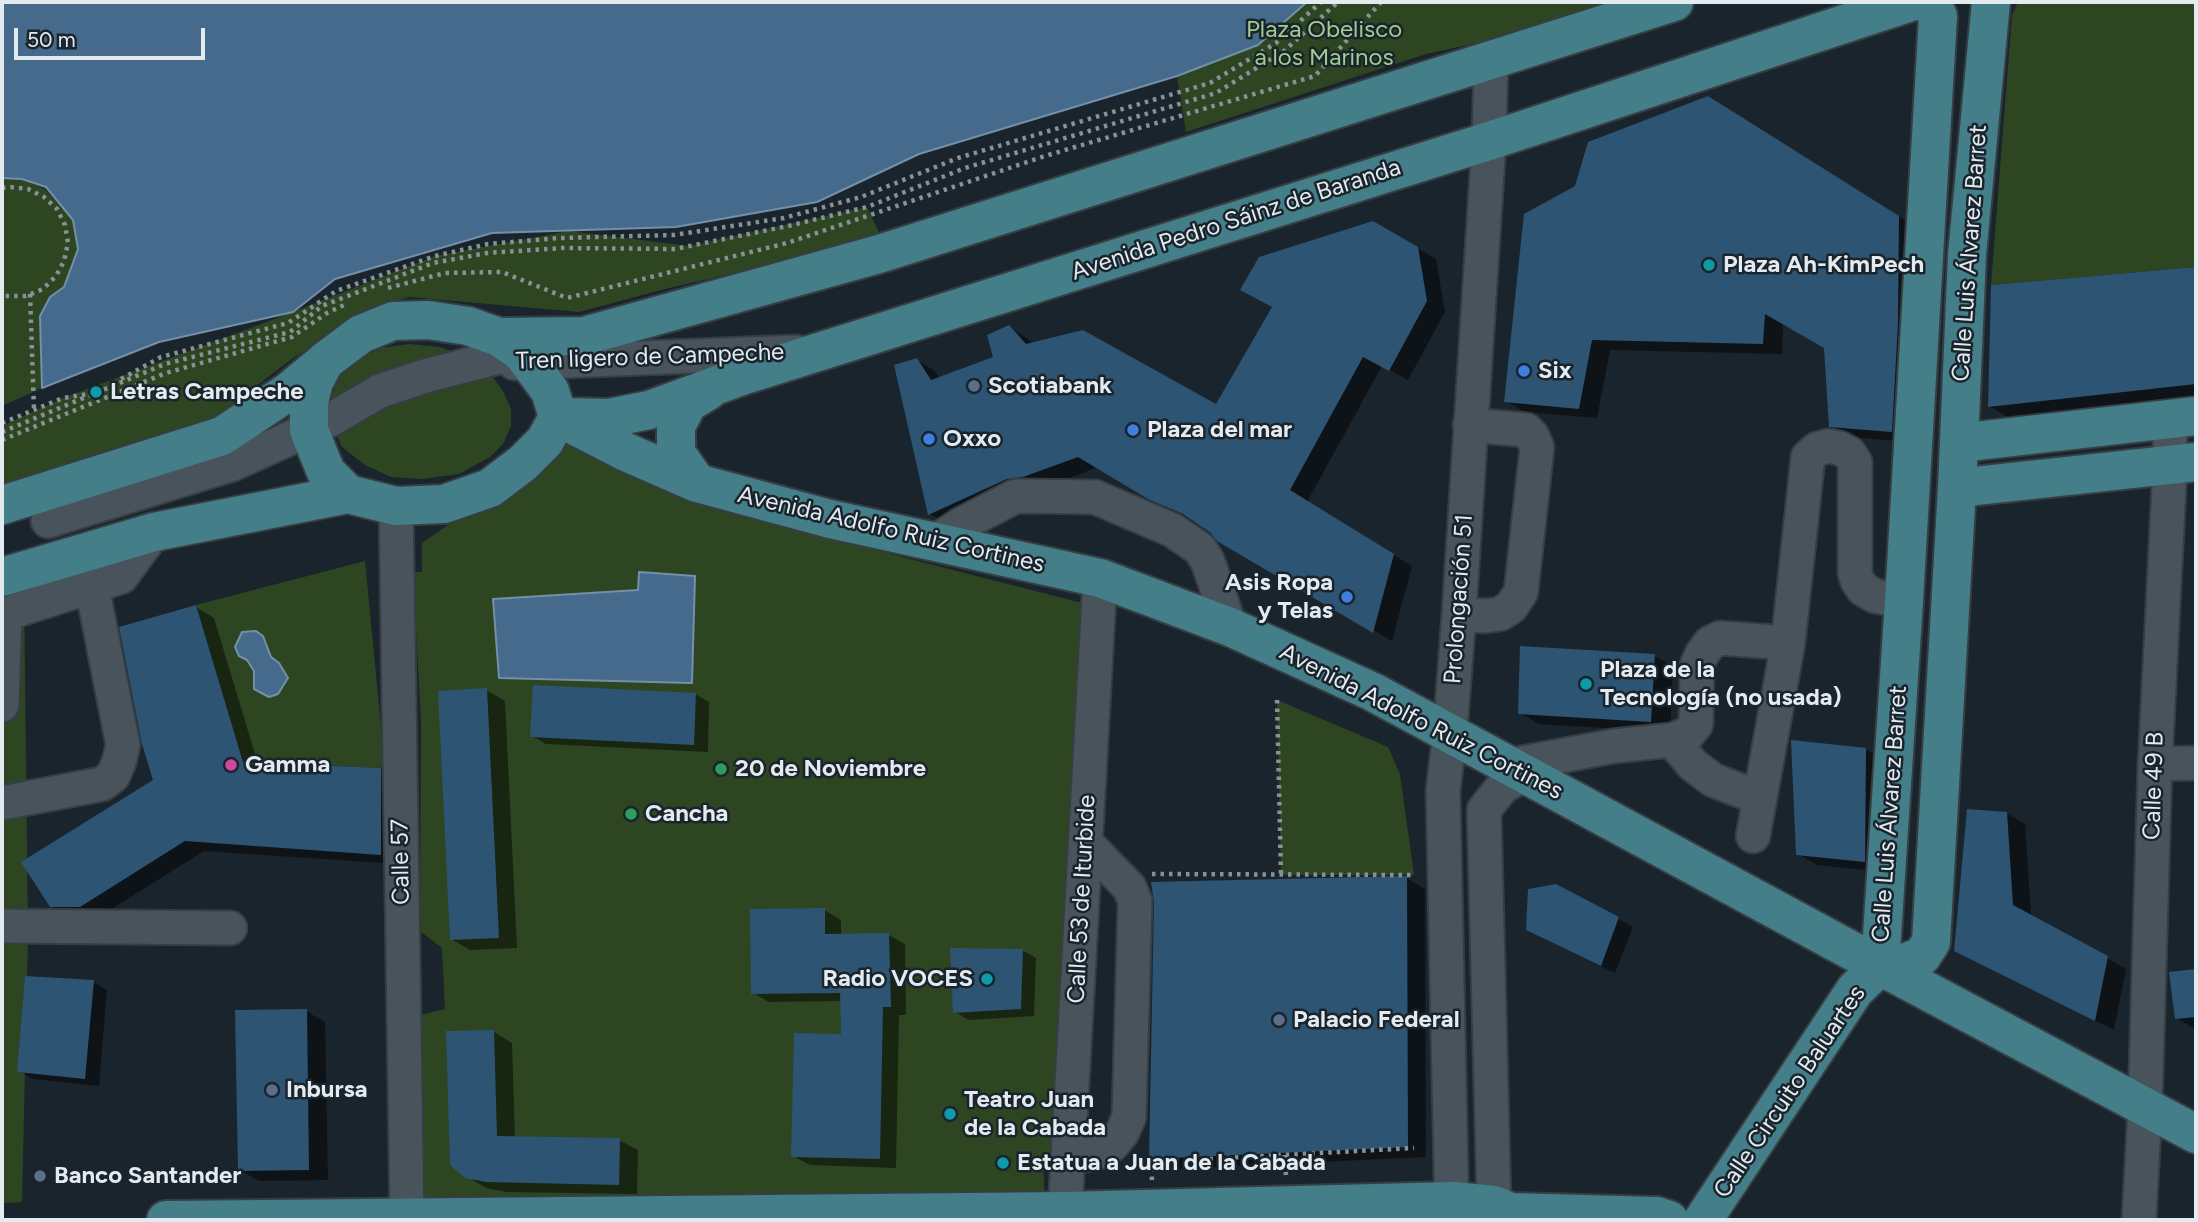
<!DOCTYPE html>
<meta charset="utf-8">
<style>
body{margin:0}
#map{position:relative;width:2198px;height:1222px;overflow:hidden;background:#1a242c;font-family:Figtree,sans-serif}
canvas{display:block}
.frame{position:absolute;inset:0;border:4px solid #e3eaf0;pointer-events:none}
.scale{position:absolute;left:14px;top:28px;width:191px;height:32px;box-sizing:border-box;border:4px solid #e3eaf0;border-top:0;padding-left:9px;font-size:21px;line-height:24px;white-space:nowrap;color:#e3eaf0;-webkit-text-stroke:5px #1a242c;paint-order:stroke}
</style>
<div id="map">
<canvas width="2198" height="1222"></canvas>
<div class="frame"></div>
<div class="scale">50 m</div>
</div>
<script>
const c = document.querySelector('canvas').getContext('2d');
c.lineJoin = 'round';
function paint(path, color) { c.fillStyle = color; c.fill(path, 'evenodd'); }
const shape = rows => new Path2D(rows.map(r => 'M' + r).join(''));
function strokePath(path, color, width, dash) { c.strokeStyle = color; c.lineWidth = width; c.lineCap = dash ? 'butt' : 'round'; c.setLineDash(dash || []); c.stroke(path); }
function label(font, color, halo, rows, align = 'center') {
  c.font = font + ' Figtree,sans-serif'; c.lineWidth = 5; c.setLineDash([]); c.textBaseline = 'middle'; c.strokeStyle = halo; c.fillStyle = color; for (const [text, x, y, turn = 0] of rows) {
    c.save(); c.translate(x, y); c.rotate((+turn || 0) * Math.PI / 180); c.textAlign = isNaN(turn) ? turn : align; if (halo) c.strokeText(text, 0, 0); c.fillText(text, 0, 0); c.restore();
  }
}
paint(shape([
 [1307,2,1622,2,1537,30,1426,54,1186,132,1177,76,1258,45],
 [2018,2,2196,2,2196,267,1991,285,2012,15],
 [2,178,22,179,45,189,73,220,78,249,64,288,47,300,40,316,42,388,2,406],
 [867,207,882,239,669,288,579,312,409,297,365,312,289,361,207,424,2,488,2,426,63,398,293,312,435,256,569,231,689,246],
 [409,344,439,347,463,355,492,376,503,391,511,409,511,426,503,444,490,457,459,474,422,479,391,477,365,465,342,447,330,420,332,395,340,376,359,359,381,348],
 [571,439,824,537,1086,604,1055,1156,1043,1163,1045,1201,423,1204,416,1016,445,1009,442,948,420,931,421,721,413,572,422,572,422,543],
 [365,561,385,768,243,762,196,605],
 [24,588,28,936,22,1202,2,1203,2,594],
 [1277,700,1388,747,1400,774,1414,875,1281,875]
]), '#2d4621');
const water = shape([
 [2,2,1307,2,1258,45,1177,76,919,154,817,202,676,227,492,233,335,279,293,312,159,342,42,388,40,316,50,297,64,287,78,249,73,220,46,187,22,179,2,178,2,2],
 [639,572,695,576,692,683,499,678,493,599,638,590,639,572],
 [256,631,263,636,271,657,279,663,288,678,278,694,269,697,254,689,254,671,247,660,239,656,235,647,242,632,256,631]
]);
paint(water, '#456a8b');
strokePath(water, '#7490a9', 2);
paint(shape([
 [1727,109,1917,228,1910,442,1850,437,1831,426,1826,347,1783,323,1782,354,1610,350,1597,418,1525,412,1506,401],
 [1373,223,1436,259,1445,312,1408,380,1382,366,1307,502,1412,566,1392,641,1219,539,1195,520,1168,508,1098,467,948,524,930,514,917,360,935,371,940,378,995,358,1009,327,1027,338,1033,344,1217,406],
 [2196,268,2196,396,2008,417,1989,406,1992,286],
 [196,607,214,618,258,764,380,770,399,780,399,864,204,851,99,917,70,917,51,906,155,780],
 [1654,656,1673,666,1670,732,1539,724,1520,713],
 [486,690,505,701,517,948,470,950,451,939],
 [695,694,709,702,708,752,546,744,532,736],
 [1866,749,1884,760,1883,872,1817,865,1798,854],
 [2006,813,2025,824,2031,916,2126,969,2114,1030,1975,961],
 [1406,878,1425,889,1426,1157,1170,1169,1151,1158],
 [1556,886,1633,927,1615,973,1542,938],
 [824,910,841,920,841,936,889,935,905,944,906,1015,899,1015,896,1168,810,1165,793,1156,842,1036,842,1001,769,1002,753,993],
 [1022,950,1036,958,1034,1016,969,1020,955,1012],
 [2196,971,2196,1029,2195,1029,2176,1018,2171,973],
 [93,982,107,990,99,1086,33,1079,19,1071],
 [306,1011,325,1022,328,1180,259,1181,240,1170],
 [494,1032,512,1043,515,1138,619,1140,638,1150,637,1194,507,1192,486,1188,466,1176]
]), '#0007');
paint(shape([
 [1708,96,1899,216,1898,323,1892,432,1829,427,1824,348,1765,314,1763,344,1592,340,1579,409,1504,402,1524,214,1575,186,1588,142],
 [1373,221,1418,247,1427,301,1389,371,1363,357,1290,490,1394,554,1373,633,1217,541,1211,533,1183,514,1148,499,1078,457,1023,477,1007,479,928,515,894,365,917,358,931,380,993,357,987,335,1009,325,1026,344,1083,330,1216,404,1272,307,1240,290,1259,257],
 [2196,267,2196,384,1988,407,1991,285],
 [196,605,243,762,381,768,381,855,185,841,80,907,50,907,21,862,153,780,142,744,119,627],
 [1520,646,1655,654,1651,722,1518,714],
 [533,685,696,693,694,745,530,737],
 [487,688,499,938,450,940,438,691],
 [1791,740,1866,748,1865,862,1796,855],
 [1967,809,2007,812,2013,905,2108,956,2095,1021,1954,951],
 [1407,876,1408,1147,1149,1159,1154,902,1151,882],
 [1556,884,1619,917,1601,966,1526,930,1528,889],
 [825,908,825,934,889,933,891,1007,883,1007,880,1159,791,1157,794,1033,841,1034,840,993,751,994,750,909],
 [950,948,1023,949,1021,1009,953,1013],
 [2196,969,2196,1017,2175,1019,2169,972],
 [25,976,94,980,85,1079,17,1072],
 [307,1009,309,1170,238,1171,235,1010],
 [494,1030,497,1136,620,1138,619,1185,486,1182,465,1178,450,1165,446,1031]
]), '#2d5473');
const minor = shape([
 [514,363,796,352],
 [396,506,407,1218],
 [48,521,233,464,330,420,380,391,425,376,538,347],
 [935,542,960,525,1016,496,1095,497,1172,530,1200,549,1208,562,1230,627],
 [1459,614,1484,616,1500,614,1511,607,1521,592,1537,447,1532,436,1526,430,1470,425],
 [2,615,121,577,154,532],
 [2,705,5,614],
 [1672,740,1693,765,1713,780,1759,798],
 [2155,764,2196,763],
 [1511,765,1614,746,1672,740,1688,734,1696,724,1697,665,1702,654,1710,643,1720,638,1788,643,1808,457,1817,449,1828,446,1839,448,1849,453,1855,462,1855,572,1857,580,1863,589,1875,596,1904,601],
 [2,803,102,784,113,776,119,762,123,745,92,587],
 [1753,836,1788,643],
 [2,926,230,928],
 [1068,1159,1098,1152,1112,1145,1122,1133,1129,1117,1135,901,1129,887,1086,843],
 [1494,1205,1484,810,1503,786,1526,774],
 [1067,1220,1065,1211,1100,578],
 [1452,1220,1443,791,1450,733,1459,614,1489,141,1491,61],
 [2139,1220,2145,1107,2155,764,2170,466,2170,419]
]);
const major = shape([
 [428,320,468,326,499,337,521,352,550,391,558,417,545,441,523,463,490,488,444,504,396,506,348,494,326,472,309,430,309,402,314,382,325,361,361,334,393,321,428,320],
 [499,337,584,336,879,254,1674,2],
 [558,417,626,452,697,483,830,519,1100,578,1230,627,1373,692,1880,966,2196,1134],
 [564,417,609,418,649,410,742,376,1489,141,1911,2],
 [1959,443,2196,416],
 [697,483,676,453,676,426,688,403,708,391],
 [1957,488,2196,462],
 [2,505,222,436,288,392,324,362],
 [2,577,154,532,348,494],
 [1880,966,1904,963,1922,956,1931,942,1957,488,1967,255,1991,2],
 [1880,966,1904,601,1938,16,1932,6,1924,2],
 [166,1220,1065,1211,1453,1201,1494,1205,1511,1212,1657,1216,1669,1220],
 [1703,1220,1855,990,1880,966]
]);
strokePath(minor, '#363e44', 37);
strokePath(major, '#363e44', 42);
strokePath(shape([
 [2,188,10,187,28,189,44,197,57,209,65,225,68,243,64,261,56,276,43,289,26,296,2,296],
 [388,288,445,273,502,272,567,298,787,243,1045,156,1315,76,1381,2],
 [30,294,34,410],
 [121,379,161,357,288,323,336,291,435,256,488,244,560,238,674,235,784,218,861,197,958,158,1210,83,1276,43,1321,2],
 [2,423,63,398,88,394],
 [2,432,165,364,290,332,322,306,433,263,487,253,562,248,675,249,788,226,867,207,965,168,1216,93,1284,51,1338,2],
 [2,440,166,373,292,337,327,313,344,305],
 [1277,700,1281,875],
 [1152,874,1414,875],
 [1284,1155,1286,1175],
 [1152,1180,1151,1162,1414,1148]
]), '#889198', 4.5, [3.5, 5]);
strokePath(minor, '#48535c', 33);
strokePath(major, '#447e88', 38);
for (const [x, y, r, color] of [
 [1709,265,7,"#0f9aa8"],
 [1524,371,7,"#3f7fe0"],
 [974,386,7,"#5c6f8a"],
 [96,392,7,"#0f9aa8"],
 [1133,430,7,"#3f7fe0"],
 [929,439,7,"#3f7fe0"],
 [1347,597,7,"#3f7fe0"],
 [1586,684,7,"#0f9aa8"],
 [231,765,7,"#d1479c"],
 [721,769,7,"#2e9e5b"],
 [631,814,7,"#2e9e5b"],
 [987,979,7,"#0f9aa8"],
 [1279,1020,7,"#5c6f8a"],
 [272,1090,7,"#5c6f8a"],
 [950,1114,7,"#0f9aa8"],
 [1003,1163,7,"#0f9aa8"],
 [40,1176,7,"#5c6f8a"]
]) { const dot = new Path2D(); dot.arc(x, y, r, 0, 2 * Math.PI); c.fillStyle = color; c.fill(dot); strokePath(dot, '#1a242c', 2.5); }
label('24px', '#a1cd8e', '#1a242c', [
 ["Plaza Obelisco",1324,30],
 ["a los Marinos",1324,58]
]);
label('24px', '#e3eaf0', '#1a242c', [
 ["Avenida Pedro Sáinz de Baranda",1236,220,-18],
 ["Calle Luis Álvarez Barret",1970,253,-86],
 ["Tren ligero de Campeche",650,357,-2],
 ["Avenida Adolfo Ruiz Cortines",891,530,13],
 ["Prolongación 51",1459,599,-86],
 ["Avenida Adolfo Ruiz Cortines",1421,722,27],
 ["Calle 49 B",2154,786,-88],
 ["Calle Luis Álvarez Barret",1890,814,-86],
 ["Calle 57",401,862,-91],
 ["Calle 53 de Iturbide",1082,899,-87],
 ["Calle Circuito Baluartes",1790,1092,-56]
]);
label('bold 24px', '#e3eaf0', '#1a242c', [
 ["Plaza Ah-KimPech",1723,265],
 ["Six",1538,371],
 ["Scotiabank",988,386],
 ["Letras Campeche",110,392],
 ["Plaza del mar",1147,430],
 ["Oxxo",943,439],
 ["Asis Ropa",1333,583,"right"],
 ["y Telas",1333,611,"right"],
 ["Plaza de la",1600,670],
 ["Tecnología (no usada)",1600,698],
 ["Gamma",245,765],
 ["20 de Noviembre",735,769],
 ["Cancha",645,814],
 ["Radio VOCES",973,979,"right"],
 ["Palacio Federal",1293,1020],
 ["Inbursa",286,1090],
 ["Teatro Juan",964,1100],
 ["de la Cabada",964,1128],
 ["Estatua a Juan de la Cabada",1017,1163],
 ["Banco Santander",54,1176]
], 'left');
</script>
